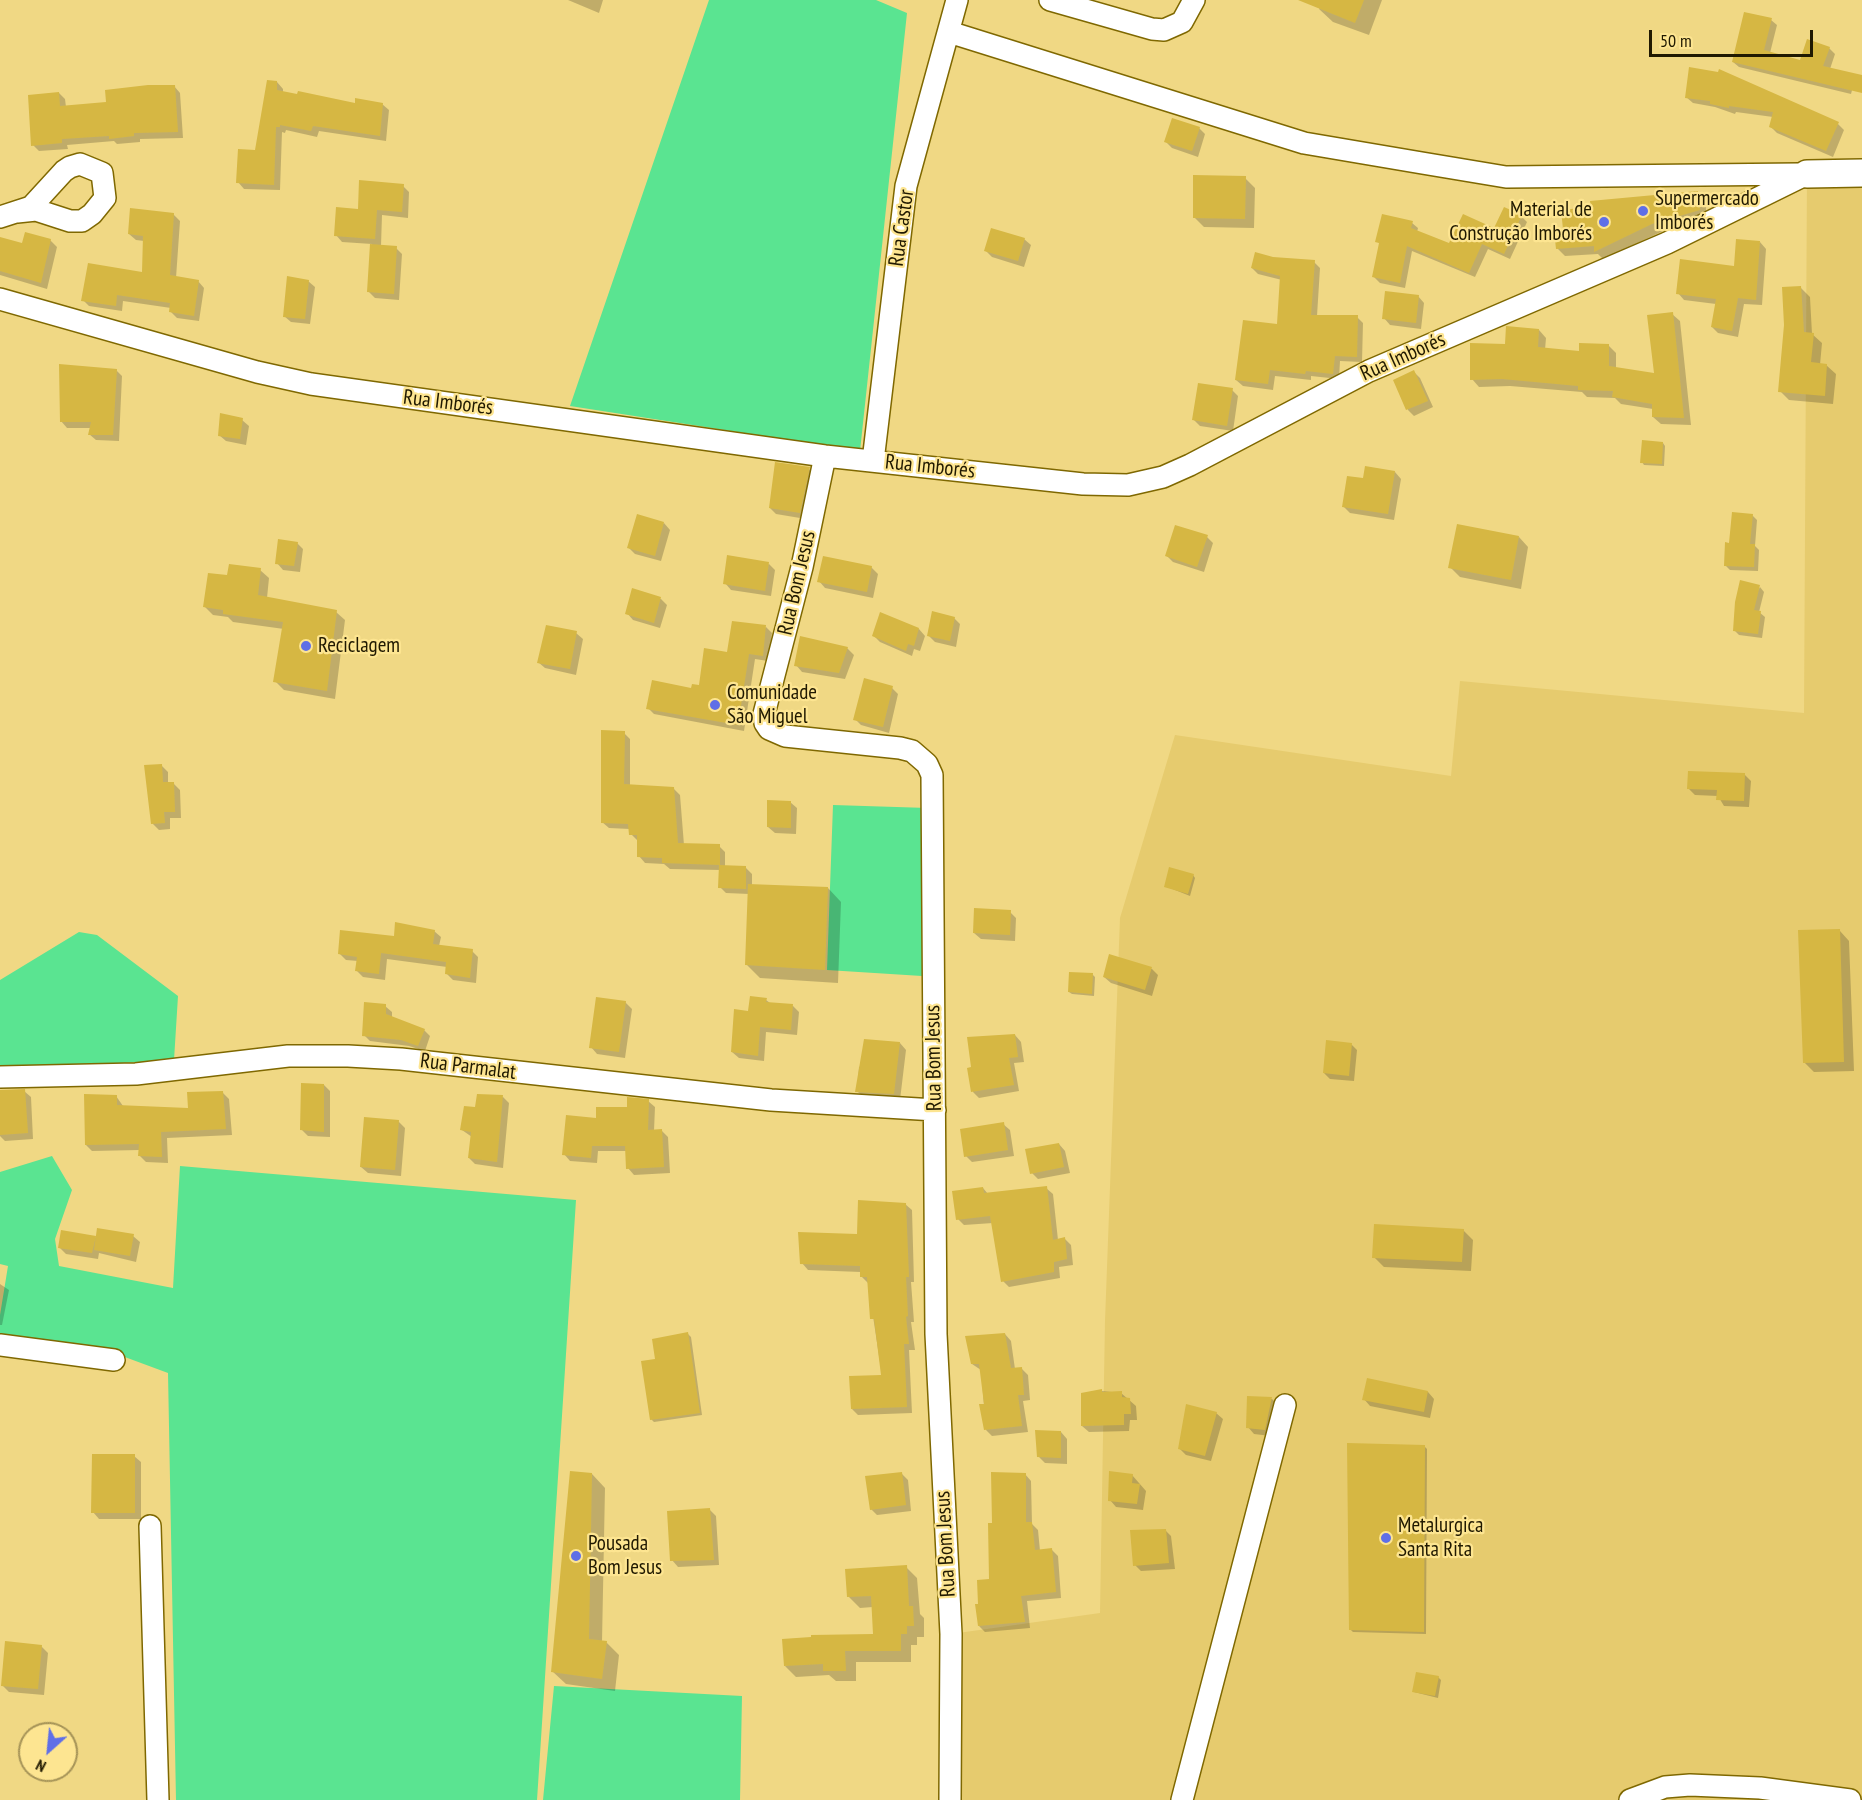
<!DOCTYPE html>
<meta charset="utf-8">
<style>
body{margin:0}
#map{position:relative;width:1862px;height:1800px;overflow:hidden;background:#f0d884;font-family:"PT Sans Narrow",sans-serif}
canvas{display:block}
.north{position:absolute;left:18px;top:1722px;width:60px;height:60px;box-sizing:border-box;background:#fde591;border:2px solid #a59357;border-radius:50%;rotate:207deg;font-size:16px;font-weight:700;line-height:24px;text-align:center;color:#201901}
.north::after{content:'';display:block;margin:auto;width:21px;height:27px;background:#5f6fe7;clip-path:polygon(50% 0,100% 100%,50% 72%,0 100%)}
.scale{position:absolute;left:1649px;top:30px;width:164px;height:27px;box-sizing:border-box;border:3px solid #201901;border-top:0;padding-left:8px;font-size:18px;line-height:21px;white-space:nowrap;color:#201901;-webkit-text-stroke:4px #fde591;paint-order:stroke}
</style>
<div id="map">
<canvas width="1862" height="1800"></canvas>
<div class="north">N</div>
<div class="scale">50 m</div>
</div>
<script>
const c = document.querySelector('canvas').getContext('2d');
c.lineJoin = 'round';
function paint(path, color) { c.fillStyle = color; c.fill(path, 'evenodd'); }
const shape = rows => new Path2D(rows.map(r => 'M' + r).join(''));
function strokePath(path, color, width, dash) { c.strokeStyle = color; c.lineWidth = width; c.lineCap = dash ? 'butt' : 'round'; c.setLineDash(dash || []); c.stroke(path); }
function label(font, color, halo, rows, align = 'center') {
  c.font = font + ' "PT Sans Narrow",sans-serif'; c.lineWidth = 4.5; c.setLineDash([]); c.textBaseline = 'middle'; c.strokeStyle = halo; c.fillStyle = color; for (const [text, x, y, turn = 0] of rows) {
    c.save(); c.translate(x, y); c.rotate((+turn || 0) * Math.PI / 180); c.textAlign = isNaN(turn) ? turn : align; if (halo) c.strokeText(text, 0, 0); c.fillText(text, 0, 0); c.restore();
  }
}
paint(shape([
 [1862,173,1862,1800,959,1800,951,1634,1100,1613,1105,1321,1120,918,1175,735,1451,776,1460,681,1804,713,1807,174]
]), '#e6cb6e');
paint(shape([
 [709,0,876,0,907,13,860,451,570,406],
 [833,805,928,808,922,976,827,970],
 [79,932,97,935,178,996,174,1060,0,1070,0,980],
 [52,1156,72,1190,55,1239,59,1266,173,1288,180,1166,576,1200,537,1800,176,1800,168,1373,114,1353,0,1339,0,1315,8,1266,0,1264,0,1172],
 [554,1686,742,1696,740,1800,543,1800]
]), '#5ae491');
paint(shape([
 [568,0,603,0,599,13],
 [1323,0,1382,0,1369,35,1333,22,1319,9],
 [1771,20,1777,25,1770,53,1801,61,1829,48,1835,54,1830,69,1855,79,1851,94,1739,67,1733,62],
 [1690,69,1838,124,1844,130,1833,157,1777,133,1771,127,1773,117,1736,112,1735,114,1715,107,1693,103,1686,97],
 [277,82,283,89,283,93,356,105,382,104,389,110,386,141,319,131,317,137,286,130,285,133,282,132,280,190,244,189,238,182,256,152],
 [174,86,180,93,183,138,140,139,140,142,117,144,114,141,67,145,68,149,39,151,33,145,59,93,65,99,66,107,108,103],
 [1199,128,1205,134,1198,157,1172,148,1166,142],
 [1245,178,1255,188,1254,228,1204,227,1194,217],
 [403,186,409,192,408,218,382,215,381,246,396,248,402,254,399,300,375,298,368,291,372,244,342,242,336,235,359,211],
 [1697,193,1705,201,1707,217,1661,232,1603,259,1598,254,1565,256,1557,248],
 [173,214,180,221,176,278,198,281,204,288,199,321,177,318,171,312,171,308,123,301,122,311,89,306,83,300,143,274,144,241,136,240,129,234],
 [1521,216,1527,222,1510,259,1488,249,1475,277,1412,251,1405,288,1380,283,1374,277,1380,244,1377,241,1412,223,1418,228,1417,232,1450,245,1495,230],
 [0,239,23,245,50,240,57,247,47,289,0,275],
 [1024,239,1031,245,1024,267,992,257,986,251],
 [1760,242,1766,249,1762,305,1744,304,1738,337,1718,333,1712,327,1716,304,1684,300,1678,293,1736,268],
 [1273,258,1314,262,1320,268,1317,316,1357,317,1363,323,1362,362,1340,361,1339,379,1311,376,1311,380,1275,376,1273,390,1243,386,1236,380,1278,326,1282,280,1258,274,1252,268],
 [308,281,315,287,310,324,291,322,284,316],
 [1801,288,1810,297,1812,334,1822,343,1820,365,1826,365,1836,374,1833,404,1789,400,1780,391],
 [1418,296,1424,303,1421,329,1390,325,1384,318],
 [1672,314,1680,321,1691,425,1661,424,1653,417,1653,409,1621,404,1615,398,1587,397,1582,392,1510,386,1479,387,1472,379,1506,345,1539,330,1546,338,1545,350,1581,353,1608,345,1616,353,1616,368,1655,375],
 [116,370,122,376,119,441,96,440,89,434,91,428,67,428,61,421],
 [1414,372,1420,378,1433,407,1414,416,1408,410,1395,381],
 [1232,390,1238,396,1233,431,1200,426,1193,419],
 [242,420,249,426,246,445,226,441,219,435],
 [1663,443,1665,446,1664,466,1644,465,1642,462],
 [809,469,815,475,806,519,776,514,770,508],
 [1395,472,1401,479,1394,520,1350,513,1343,506,1364,480],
 [1752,515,1757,520,1755,546,1759,550,1758,571,1730,570,1725,565,1731,544],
 [664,523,670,530,661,561,635,554,629,548],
 [1207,537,1213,543,1204,572,1173,562,1167,556],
 [1519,537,1528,547,1521,589,1460,577,1450,567],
 [297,543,303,549,300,572,283,570,277,563],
 [769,564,775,570,771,596,731,590,725,583],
 [871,567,878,574,873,598,825,588,819,581],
 [260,570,269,578,267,598,336,612,345,620,335,699,284,690,275,681,284,629,233,622,228,617,213,615,205,607,229,577],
 [1760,587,1764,592,1759,612,1765,617,1762,638,1739,635,1735,631],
 [633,590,661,599,667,605,660,628,633,620,627,613],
 [954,618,960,624,956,647,935,642,929,636],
 [766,627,772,633,768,661,755,659,744,731,654,714,648,708,700,687,728,654],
 [919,629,925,636,920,651,914,649,912,656,880,642,873,635],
 [576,633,583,639,576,675,545,668,538,662],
 [847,648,854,655,845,679,802,672,796,665],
 [892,688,898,694,889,733,861,725,855,719],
 [624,733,630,739,630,785,673,788,680,795,684,845,719,846,725,852,725,867,746,868,752,874,752,886,828,888,841,902,838,983,760,978,747,965,749,894,726,893,720,887,720,870,670,869,664,864,645,863,639,856,637,840,631,834,630,829,609,828,602,822],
 [161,765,168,772,168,784,173,783,180,790,181,818,170,818,170,829,159,830,152,823],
 [1744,774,1751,781,1749,807,1724,806,1718,796,1695,795,1689,789],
 [790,802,797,808,796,834,775,833,768,827],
 [1193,875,1195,878,1190,896,1165,886],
 [1010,912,1016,918,1015,941,981,939,974,933],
 [434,931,441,937,439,946,472,951,478,957,476,983,453,980,447,974,447,967,387,959,385,980,363,977,357,971,358,961,346,960,339,953,395,937],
 [1840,931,1849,941,1854,1071,1814,1072,1804,1062],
 [1110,956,1152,969,1158,975,1152,996,1111,983,1104,977],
 [1092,974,1095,977,1094,996,1072,994,1069,992],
 [766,1000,770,1003,793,1006,799,1012,797,1035,766,1032,764,1061,739,1058,732,1052,749,1013],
 [625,1002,632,1009,625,1058,597,1054,591,1047],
 [385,1006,392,1012,392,1018,424,1030,430,1036,425,1051,409,1046,370,1041,364,1035],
 [1015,1035,1021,1042,1024,1062,1014,1063,1019,1091,979,1098,973,1092,973,1068],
 [900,1043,906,1050,900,1100,863,1097,857,1091,859,1067],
 [1351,1044,1357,1050,1354,1081,1330,1079,1324,1073],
 [324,1085,330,1091,330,1137,308,1136,301,1129],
 [24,1091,31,1097,33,1139,5,1141,0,1136,0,1092],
 [222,1092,229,1099,232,1135,167,1138,168,1163,146,1162,139,1155,140,1150,92,1151,86,1145,116,1096,123,1106,189,1109],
 [503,1097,509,1103,503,1168,475,1164,469,1158,472,1137,462,1130,476,1108],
 [648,1101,655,1107,654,1131,662,1131,668,1137,670,1173,634,1175,628,1168,627,1151,598,1151,597,1163,570,1161,564,1154,598,1120],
 [398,1121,405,1128,401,1176,368,1173,361,1167],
 [1003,1124,1010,1130,1014,1156,972,1162,966,1156],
 [1059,1144,1065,1151,1070,1173,1038,1179,1032,1173],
 [983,1188,988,1194,1046,1188,1053,1194,1058,1240,1064,1238,1071,1245,1073,1265,1059,1267,1060,1278,1009,1287,1003,1281,993,1223,964,1225,958,1219],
 [905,1204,912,1210,914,1282,911,1282,914,1322,911,1322,915,1350,909,1350,912,1413,858,1415,852,1409,882,1376,868,1283,861,1276,861,1272,808,1270,802,1263,858,1236],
 [1463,1230,1473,1240,1471,1271,1384,1267,1374,1257],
 [62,1232,97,1238,133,1236,140,1242,136,1262,99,1253,98,1259,66,1254,60,1248],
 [0,1284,9,1290,2,1325,0,1325],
 [688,1334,691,1337,702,1415,654,1422,651,1419,657,1360],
 [1005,1334,1011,1341,1015,1369,1022,1369,1028,1375,1030,1400,1023,1401,1028,1432,992,1436,986,1430,981,1370,972,1364],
 [1102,1391,1121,1393,1136,1406,1137,1420,1130,1420,1129,1431,1089,1432,1082,1426],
 [1428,1392,1434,1399,1430,1418,1370,1406,1364,1399],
 [1249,1398,1272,1399,1278,1405,1271,1436,1254,1434,1248,1427],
 [1216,1413,1223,1419,1211,1461,1186,1455,1180,1449],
 [1061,1432,1067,1439,1067,1464,1045,1463,1039,1457],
 [1425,1447,1427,1449,1426,1634,1353,1632,1350,1629],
 [134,1456,141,1462,141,1519,99,1519,93,1512],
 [592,1474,605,1488,602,1642,606,1642,619,1655,615,1691,566,1684,552,1671],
 [902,1474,908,1480,911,1511,877,1515,871,1509],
 [1025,1474,1031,1481,1032,1524,1038,1530,1040,1551,1052,1550,1058,1556,1061,1598,1027,1601,1030,1628,985,1632,979,1626,979,1605,991,1581,993,1524],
 [1132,1475,1146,1491,1143,1510,1116,1507,1110,1500],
 [709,1509,716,1516,719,1565,678,1567,672,1560],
 [1165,1530,1171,1536,1175,1569,1141,1571,1135,1565],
 [906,1567,917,1578,920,1614,924,1618,924,1637,917,1637,917,1645,911,1645,911,1662,856,1662,856,1681,836,1681,829,1675,796,1677,785,1666,875,1636,873,1607,860,1608,848,1596],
 [41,1646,48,1653,44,1695,9,1692,2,1685],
 [1438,1677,1441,1680,1438,1698,1414,1692]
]), '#0003');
paint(shape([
 [1298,0,1364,0,1355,23],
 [1744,12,1772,18,1764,50,1800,60,1807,39,1830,47,1823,66,1862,75,1862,93,1732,62],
 [1689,67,1718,72,1719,69,1839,122,1826,151,1769,127,1773,112,1729,106,1729,108,1710,104,1710,101,1685,98],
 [267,80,277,81,277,90,297,94,298,91,355,103,355,98,383,103,380,136,313,126,311,131,280,125,280,127,276,127,274,185,236,183,238,149,255,150],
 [148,85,175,85,178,132,134,133,134,136,109,139,109,136,62,139,62,143,31,146,28,95,59,92,60,106,106,102,105,90],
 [1172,118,1200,127,1192,151,1164,142],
 [1193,175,1246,176,1245,219,1193,218],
 [359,180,404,184,402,212,377,210,375,239,334,236,336,207,358,209],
 [1698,191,1700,210,1652,224,1594,252,1594,246,1556,249,1554,230,1563,229,1561,210,1591,207,1590,201],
 [1504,207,1522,215,1504,254,1482,244,1469,273,1407,246,1400,283,1372,277,1379,243,1375,242,1382,214,1413,221,1411,228,1449,243,1463,214,1494,228],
 [130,208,174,213,170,275,199,280,194,316,169,312,170,303,117,295,116,306,81,301,88,263,142,272,143,236,128,234],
 [991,228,1025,238,1018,261,984,251],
 [25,232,51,239,41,283,0,271,0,237,22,243],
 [1736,239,1760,241,1756,300,1738,298,1732,331,1711,327,1716,299,1676,294,1680,259,1734,266],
 [370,244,397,246,394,294,367,292],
 [1255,252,1273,257,1315,260,1311,315,1358,315,1357,357,1335,356,1333,374,1306,371,1305,374,1270,370,1268,384,1235,380,1243,320,1277,324,1280,276,1251,268],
 [287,276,309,280,305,319,283,317],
 [1801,286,1804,332,1814,333,1811,362,1827,364,1825,396,1778,392,1784,325,1782,287],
 [1385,291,1419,295,1416,323,1382,319],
 [1673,312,1684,418,1652,417,1652,404,1612,397,1613,391,1578,390,1578,386,1502,379,1470,380,1470,343,1505,344,1506,326,1539,329,1538,347,1579,351,1579,343,1609,344,1609,366,1654,373,1647,315],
 [59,364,117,369,113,435,88,435,91,422,60,422],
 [1414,370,1428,401,1406,410,1393,380],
 [1198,383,1233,388,1227,426,1192,420],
 [220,413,243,418,240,439,218,436],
 [1642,440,1663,442,1662,464,1640,463],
 [775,462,810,467,800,513,769,508],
 [1365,466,1395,471,1388,514,1342,507,1347,476,1363,478],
 [1732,512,1753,514,1750,544,1755,544,1754,567,1724,566,1725,542,1729,543],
 [637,514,664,522,655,556,627,548],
 [1457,524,1519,536,1511,580,1448,568],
 [1175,525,1208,535,1197,567,1165,556],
 [278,539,298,542,294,566,275,564],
 [727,555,769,562,765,591,723,584],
 [823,556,872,566,867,592,817,582],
 [229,564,261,568,258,595,337,610,327,691,273,682,283,622,223,614,223,610,203,607,208,573,227,575],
 [1740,580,1760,585,1754,610,1761,611,1758,634,1733,631,1735,602],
 [632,588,661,597,654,623,625,614],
 [932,611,955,617,950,641,927,636],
 [880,612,919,628,914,646,908,644,906,651,872,636],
 [732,621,766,625,763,656,749,654,738,725,646,709,652,680,691,688,692,684,699,685,704,648,727,652],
 [546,625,577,631,570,669,537,663],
 [800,636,848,647,839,673,794,666],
 [864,678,893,686,883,727,853,720],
 [601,730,625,731,624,784,674,787,678,843,720,844,720,865,662,863,662,858,637,857,637,835,629,835,628,824,601,823],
 [162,764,163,782,174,782,175,812,164,812,165,823,151,824,144,765],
 [1688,771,1745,773,1744,801,1716,800,1717,790,1687,789],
 [767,800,791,801,791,828,767,827],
 [719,865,746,866,746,889,718,888],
 [1169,867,1194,874,1188,894,1164,887],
 [748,884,828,887,825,970,745,965],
 [974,908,1011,910,1010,935,973,933],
 [395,922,435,930,433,944,473,949,470,978,445,974,446,962,381,953,379,974,355,971,357,957,338,954,340,930,394,936],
 [1840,929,1844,1062,1803,1063,1798,930],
 [1109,954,1152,967,1145,990,1103,977],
 [1069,972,1093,973,1092,994,1068,992],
 [750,996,767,998,766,1002,793,1004,791,1030,760,1027,758,1056,731,1052,734,1009,748,1011],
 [596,997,626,1001,619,1052,589,1048],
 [364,1002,386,1004,386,1014,425,1029,418,1046,401,1040,362,1036],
 [1015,1034,1018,1057,1009,1058,1014,1085,971,1092,967,1068,971,1067,967,1037],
 [864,1039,900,1042,894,1094,855,1092],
 [1326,1040,1352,1043,1349,1076,1323,1073],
 [301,1083,324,1084,324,1132,300,1130],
 [25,1089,28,1133,0,1135,0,1090],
 [223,1091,226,1129,161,1132,162,1157,138,1156,139,1144,85,1145,84,1094,117,1095,117,1105,188,1108,187,1092],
 [477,1094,503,1095,497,1162,468,1158,471,1132,460,1130,464,1106,475,1107],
 [627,1097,649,1099,648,1130,662,1129,664,1167,626,1169,625,1146,592,1146,591,1158,562,1155,566,1115,596,1118,596,1107,627,1107],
 [364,1117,399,1120,395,1170,360,1167],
 [1004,1122,1008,1150,964,1157,960,1129],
 [1059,1143,1064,1167,1030,1174,1025,1149],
 [1047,1186,1053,1240,1065,1237,1067,1259,1054,1262,1054,1272,1001,1282,990,1216,956,1220,952,1191,983,1187,984,1193],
 [858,1200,906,1203,909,1277,906,1277,908,1316,906,1317,909,1344,904,1344,907,1407,851,1409,849,1376,881,1375,874,1319,870,1319,867,1277,860,1277,860,1266,800,1264,798,1232,857,1234],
 [1374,1224,1464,1229,1462,1262,1372,1258],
 [97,1228,134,1234,130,1256,94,1250],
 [61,1230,96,1236,92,1253,58,1248],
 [688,1332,700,1413,650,1420,641,1361,655,1359,652,1339],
 [1005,1333,1011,1368,1022,1367,1024,1395,1018,1395,1022,1426,984,1430,979,1404,984,1404,979,1364,971,1364,965,1336],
 [1367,1378,1428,1391,1424,1412,1362,1400],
 [1102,1389,1102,1392,1122,1391,1122,1397,1130,1398,1131,1414,1124,1414,1124,1425,1081,1426,1081,1393],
 [1247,1396,1272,1397,1265,1430,1246,1428],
 [1186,1404,1217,1412,1205,1456,1178,1449],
 [1035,1430,1061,1431,1061,1458,1037,1457],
 [1347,1443,1425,1445,1424,1632,1349,1630],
 [92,1454,135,1454,135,1513,91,1513],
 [570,1471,592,1473,589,1639,607,1641,602,1679,551,1672],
 [1109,1471,1133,1474,1132,1483,1140,1484,1137,1504,1108,1501],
 [902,1472,906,1505,870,1510,865,1476],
 [991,1472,1026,1473,1026,1522,1032,1522,1035,1550,1052,1548,1056,1592,1021,1596,1025,1622,978,1626,975,1604,978,1604,977,1580,989,1579,988,1523,992,1523],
 [710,1508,714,1560,670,1561,667,1511],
 [1166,1529,1169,1563,1133,1566,1130,1530],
 [907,1565,909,1606,913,1606,914,1626,907,1626,907,1634,901,1634,901,1651,845,1651,846,1671,823,1671,823,1664,784,1666,782,1639,811,1637,811,1635,873,1634,871,1596,847,1597,845,1569],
 [5,1641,42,1645,38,1689,1,1686],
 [1416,1672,1439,1676,1435,1696,1412,1692]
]), '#d6b743');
const minor = shape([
 [1050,0,1152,29,1164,30,1182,22,1194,0],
 [949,32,1304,143,1422,163,1506,177,1800,174],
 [0,217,31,207,64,171,70,167,80,164,102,173,105,198,92,214,82,221,70,221,36,210,17,212],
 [0,299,257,372,311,384,825,456,1083,484,1128,485,1163,477,1190,465,1369,371,1667,243,1807,174],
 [825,456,802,567,764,714,765,723,769,729,785,736,900,748,912,751,927,764,932,775,936,1334,951,1634,950,1800],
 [873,461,906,186,957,0],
 [0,1077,136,1074,288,1056,348,1056,401,1059,771,1100,935,1110],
 [0,1345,114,1360],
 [150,1526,158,1800],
 [1182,1800,1285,1405],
 [1630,1800,1665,1787,1690,1785,1760,1788,1850,1800]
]);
const tertiary = shape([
 [1807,174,1862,173]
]);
strokePath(minor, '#7f6801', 24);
strokePath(tertiary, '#7f6801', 30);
strokePath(minor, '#fff', 21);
strokePath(tertiary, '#fff', 27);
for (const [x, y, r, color] of [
 [1643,211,6,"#5f6fe7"],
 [1604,222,6,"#5f6fe7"],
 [306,646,6,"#5f6fe7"],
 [715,705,6,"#5f6fe7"],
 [1386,1538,6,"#5f6fe7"],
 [576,1556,6,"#5f6fe7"]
]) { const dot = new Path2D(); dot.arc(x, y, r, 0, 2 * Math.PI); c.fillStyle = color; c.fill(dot); strokePath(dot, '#fde591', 2); }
label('21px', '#201901', '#fde591', [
 ["Supermercado",1655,199],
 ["Imborés",1655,223],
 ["Material de",1592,210,"right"],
 ["Construção Imborés",1592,234,"right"],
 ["Reciclagem",318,646],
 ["Comunidade",727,693],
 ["São Miguel",727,717],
 ["Metalurgica",1398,1526],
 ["Santa Rita",1398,1550],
 ["Pousada",588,1544],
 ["Bom Jesus",588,1568]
], 'left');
label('21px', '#201901', '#fde591', [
 ["Rua Castor",902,228,-82],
 ["Rua Imborés",1403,357,-24],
 ["Rua Imborés",448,403,7],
 ["Rua Imborés",930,467,6],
 ["Rua Bom Jesus",797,583,-77],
 ["Rua Bom Jesus",934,1058,-91],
 ["Rua Parmalat",468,1067,7],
 ["Rua Bom Jesus",946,1544,-93]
]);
</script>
